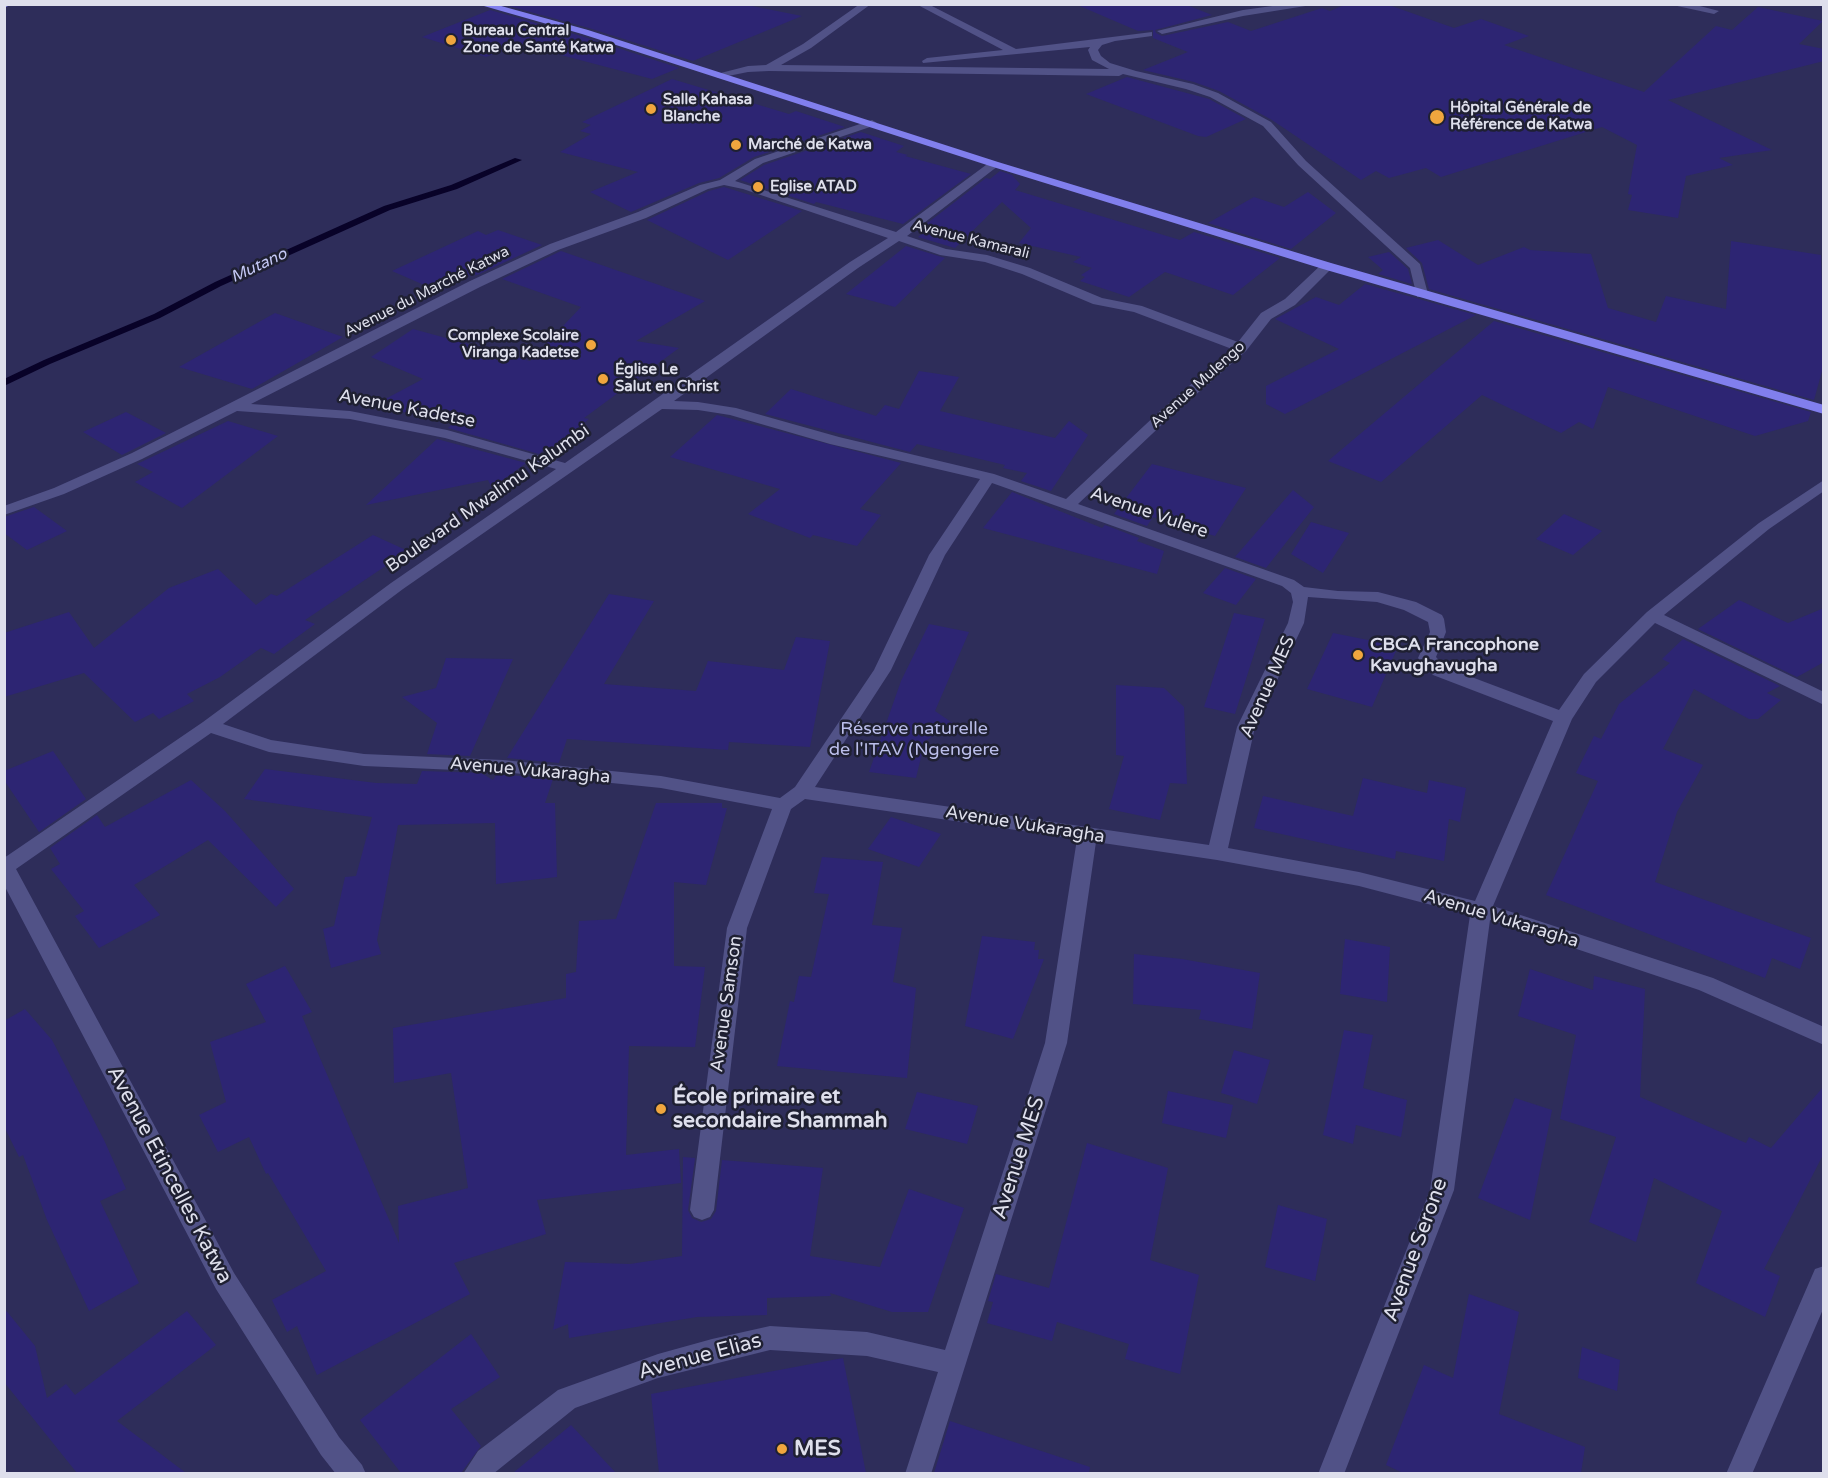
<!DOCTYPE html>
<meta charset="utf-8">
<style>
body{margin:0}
#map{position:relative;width:1828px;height:1478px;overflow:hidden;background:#1f2032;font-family:"Varela Round",sans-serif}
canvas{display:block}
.frame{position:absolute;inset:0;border:6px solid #dedfec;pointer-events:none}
</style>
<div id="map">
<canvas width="1828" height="1478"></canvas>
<div class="frame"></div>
</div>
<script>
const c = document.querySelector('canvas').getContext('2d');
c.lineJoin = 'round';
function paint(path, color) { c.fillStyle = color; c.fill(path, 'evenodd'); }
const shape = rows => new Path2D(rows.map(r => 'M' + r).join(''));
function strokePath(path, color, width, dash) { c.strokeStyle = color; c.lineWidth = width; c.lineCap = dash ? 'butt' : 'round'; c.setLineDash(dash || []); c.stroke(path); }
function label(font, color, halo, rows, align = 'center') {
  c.font = font + ' "Varela Round",sans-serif'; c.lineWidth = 5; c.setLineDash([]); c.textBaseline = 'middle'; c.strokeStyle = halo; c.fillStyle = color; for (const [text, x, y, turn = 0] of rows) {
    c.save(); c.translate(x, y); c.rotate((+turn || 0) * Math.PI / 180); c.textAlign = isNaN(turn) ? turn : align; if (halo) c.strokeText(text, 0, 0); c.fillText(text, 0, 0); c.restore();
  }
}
paint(shape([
 [5,5,1823,5,1823,1473,5,1474]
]), '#2e2d5a');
paint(shape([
 [515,158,522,160,457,189,390,210,221,286,160,318,50,364,4,386,4,379,44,360,154,314,215,282,384,206,451,185,515,158]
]), '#080228');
paint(shape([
 [742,4,802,16,693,61,589,28,505,5],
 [1075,4,1184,4,1212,15,1155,30,1156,33,1162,36,1228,22,1251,31,1322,8,1330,11,1347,4,1386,4,1454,28,1481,19,1529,36,1504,45,1644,92,1716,26,1732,30,1758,7,1823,21,1799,44,1824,49,1824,61,1668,100,1772,150,1719,158,1733,165,1686,176,1678,218,1628,210,1632,195,1628,194,1637,145,1602,127,1441,177,1426,168,1389,178,1376,171,1361,180,1272,120,1219,91,1194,82,1143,70,1188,52,1153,38,1153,30,1138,31],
 [490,10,581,36,679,68,652,79,519,44,486,57,422,37],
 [1127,77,1209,99,1246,119,1206,137,1198,136,1086,94],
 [672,79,789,114,796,111,845,127,754,157,719,178,699,183,631,212,590,192,638,172,560,152,591,134,580,131,591,125,582,122],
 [861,132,904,146,896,152,908,155,905,156,971,174,903,224,816,202,814,204,740,180,764,165],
 [1000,171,1012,175,1020,184,1015,190,1180,240,1194,232,1280,258,1233,295,1165,272,1129,297,1080,281,1085,277,1081,275,1092,268,1073,262,1081,257,1019,243,1031,228,1002,202,955,248,918,237,927,230,921,228,986,178,990,179],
 [724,187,802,211,728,260,647,220,709,191],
 [1308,192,1336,213,1291,249,1208,223,1254,197,1284,207],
 [498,230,542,245,477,275,472,274,438,291,392,271,478,231,486,235],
 [1438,240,1478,265,1524,247,1530,250,1591,254,1608,308,1656,322,1666,296,1726,309,1731,241,1821,255,1824,364,1814,400,1429,289,1422,263,1406,248],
 [906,246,945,258,895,307,846,294],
 [561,251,705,301,636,341,679,348,584,418,589,419,552,448,548,447,539,454,448,428,455,422,372,406,423,379,371,357,413,329,530,361,581,307,502,279],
 [1389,252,1408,269,1412,284,1378,274,1383,270,1368,257],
 [1365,284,1476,315,1285,414,1266,404,1266,386,1339,349,1275,319,1316,297,1339,305],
 [275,313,343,337,252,389,179,367],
 [1494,321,1811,412,1808,421,1755,436,1608,387,1593,429,1579,422,1561,433,1482,395,1381,482,1328,461],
 [919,371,959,377,940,411,1055,438,1069,421,1088,435,1051,491,1021,481,1027,473,1003,468,1005,465,917,444,910,452,765,414,791,389,876,416,885,405,899,409],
 [126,412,166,433,122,455,83,432],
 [717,415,901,463,860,509,881,515,857,546,813,535,810,538,748,514,780,489,670,457],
 [228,421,278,436,182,508,135,482,153,472,137,464],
 [437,439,526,463,492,488,488,480,366,505],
 [1152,464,1246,488,1215,536,1153,517,1147,526,1114,514],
 [1293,490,1314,507,1266,568,1235,557],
 [1012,492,1102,528,1105,525,1139,538,1137,541,1164,551,1157,574,983,528],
 [34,507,67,531,27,550,4,533,4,517],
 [1564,514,1602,531,1573,555,1536,539],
 [1311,522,1349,533,1323,573,1291,554],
 [373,535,408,551,305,620,315,624,274,654,261,648,220,677,187,694,194,701,159,719,153,713,135,722,84,673,4,697,4,633,69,612,94,648,169,588,218,569,256,605,271,594,277,596],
 [1225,568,1256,579,1236,605,1203,593],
 [609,594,654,601,604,684,696,691,708,661,784,670,796,637,830,641,810,747,729,742,728,750,567,739,559,763,507,758],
 [1739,600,1788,623,1824,608,1824,662,1797,677,1698,629],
 [1234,613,1265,619,1235,714,1204,707],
 [929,624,969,632,935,711,954,724,925,741,916,778,869,772,901,681],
 [1333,633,1398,646,1372,707,1307,689],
 [1683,639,1780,686,1767,693,1781,700,1758,719,1749,719,1694,689,1663,749,1703,765,1677,812,1655,882,1811,938,1800,969,1772,958,1765,978,1546,895,1598,781,1576,773,1594,736,1601,739,1619,704,1670,663,1662,659],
 [446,658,513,659,470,756,427,754,437,723,402,697,436,688],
 [1116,685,1164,688,1184,707,1187,784,1170,783,1160,820,1109,809,1124,756,1116,755],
 [53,751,86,799,39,832,4,780,4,771],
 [265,769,376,783,417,784,422,771,481,773,493,780,497,774,553,779,545,803,555,803,557,877,496,884,495,823,398,825,377,940,381,954,331,968,323,929,334,926,345,877,356,876,372,817,244,799],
 [1363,778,1427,793,1429,780,1466,788,1460,822,1449,819,1444,861,1396,851,1395,859,1254,828,1263,796,1353,816],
 [191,780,225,811,294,889,276,907,208,840,134,885,160,915,99,948,75,916,84,911,51,869,60,864,50,848,97,815,105,827],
 [656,803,722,803,722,808,727,808,706,885,674,882,674,966,705,967,695,1047,629,1046,626,1155,679,1149,681,1183,537,1200,546,1234,454,1263,470,1294,317,1375,297,1326,287,1332,272,1300,326,1271,268,1173,266,1174,249,1137,218,1152,199,1115,226,1102,210,1042,266,1022,246,984,285,966,312,1012,302,1016,399,1243,398,1206,468,1188,451,1073,394,1083,393,1028,566,998,566,974,576,972,579,921,616,919],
 [891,817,941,834,919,867,868,849],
 [822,857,883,862,872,925,902,928,893,982,916,988,907,1078,777,1066,790,1001,794,1002,799,976,811,977,829,894,814,893],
 [982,936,1035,942,1034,950,1039,950,1038,959,1044,959,1013,1039,965,1026],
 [1345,939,1390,947,1387,1002,1340,994],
 [1134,954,1182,959,1260,973,1252,1029,1199,1019,1201,1010,1133,1004],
 [1530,969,1593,990,1594,976,1645,989,1640,1097,1746,1143,1749,1137,1771,1148,1824,1086,1824,1153,1764,1269,1780,1276,1765,1317,1696,1283,1722,1211,1654,1178,1636,1242,1589,1222,1616,1137,1560,1119,1576,1035,1518,1016],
 [25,1009,52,1040,104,1140,126,1189,100,1201,139,1283,89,1311,47,1220,23,1155,19,1157,4,1126,4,1021],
 [1344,1030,1373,1035,1363,1088,1407,1100,1401,1137,1356,1125,1353,1144,1323,1135],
 [1234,1050,1270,1060,1257,1104,1221,1093],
 [1168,1091,1233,1105,1226,1138,1162,1123],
 [917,1092,978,1106,967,1144,905,1129],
 [1515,1098,1552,1110,1530,1220,1478,1198],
 [1087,1143,1168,1168,1150,1260,1199,1275,1180,1374,1125,1359,1129,1344,1057,1322,1052,1341,987,1323,993,1302,988,1301,996,1274,1049,1288],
 [683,1157,695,1158,688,1210,692,1218,701,1222,711,1219,716,1211,722,1160,823,1168,810,1256,880,1267,909,1189,964,1208,928,1312,892,1312,830,1293,831,1296,767,1298,767,1315,697,1317,569,1338,568,1324,553,1330,565,1262,630,1264,682,1256],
 [1278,1205,1327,1219,1315,1281,1265,1267],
 [1469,1294,1519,1312,1499,1414,1585,1447,1581,1473,1403,1473,1386,1465,1424,1365,1453,1378],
 [4,1308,35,1346,47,1398,66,1384,75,1395,187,1311,216,1345,117,1421,186,1473,77,1473,4,1382],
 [471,1334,500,1377,451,1409,481,1446,461,1473,401,1473,360,1420],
 [1582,1347,1620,1360,1617,1391,1578,1378],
 [843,1358,866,1473,659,1473,651,1394],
 [950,1421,1090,1467,1089,1473,934,1473],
 [571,1425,616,1473,513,1473]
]), '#2d2573');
paint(shape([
 [860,4,871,4,811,48,781,65,1109,69,1092,60,1088,50,1090,47,923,63,922,61,927,58,1003,50,916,4,928,4,1016,49,1152,32,1152,36,1115,41,1102,45,1098,50,1101,56,1110,63,1136,71,1193,84,1218,93,1271,122,1306,161,1420,264,1428,294,1427,297,1417,297,1410,268,1298,165,1263,126,1210,97,1186,89,1123,74,1119,76,769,71,748,72,718,78,713,75,748,66,766,65,803,44,860,4],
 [1287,4,1318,4,1243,16,1162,34,1157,31,1243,10,1287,4],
 [1668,4,1692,4,1719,11,1714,14,1668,4],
 [872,120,877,123,876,125,763,163,735,181,896,232,990,162,998,162,998,166,907,236,946,249,987,255,1030,268,1102,298,1142,306,1238,342,1261,313,1285,299,1323,263,1331,263,1333,266,1331,269,1295,305,1271,319,1246,351,1170,417,1078,504,1294,580,1304,587,1338,591,1378,592,1416,602,1442,615,1444,619,1446,632,1436,657,1445,667,1559,710,1584,674,1647,612,1759,523,1824,480,1824,491,1769,529,1664,615,1824,692,1824,705,1655,623,1596,682,1572,719,1493,906,1713,978,1824,1027,1824,1045,1699,990,1490,920,1454,1190,1344,1474,1318,1474,1430,1190,1470,915,1359,886,1217,860,1096,842,1067,1043,931,1474,905,1474,938,1372,867,1356,770,1350,658,1378,575,1408,493,1474,463,1474,478,1451,558,1390,658,1354,712,1339,770,1326,867,1332,945,1350,1045,1043,1077,839,805,799,791,809,747,928,714,1210,710,1217,702,1220,694,1217,690,1210,727,928,772,809,661,788,503,772,364,766,269,752,211,733,16,869,234,1273,339,1437,362,1465,366,1474,336,1474,321,1455,216,1289,4,885,4,858,203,722,391,583,556,469,445,438,350,419,237,411,142,459,64,494,4,515,4,506,54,488,132,453,470,281,550,244,638,212,700,185,720,180,755,159,872,120],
 [724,185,743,189,888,238,850,262,565,463,447,430,350,411,251,404,480,287,558,250,646,218,708,189,724,185],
 [899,241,940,255,985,262,1022,274,1093,304,1134,312,1232,349,1160,411,1066,499,994,474,839,437,736,408,698,402,674,401,858,268,899,241],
 [662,409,698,410,730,415,830,444,980,479,929,555,874,670,795,787,780,798,661,776,503,760,364,754,271,740,223,724,403,589,662,409],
 [992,483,1282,586,1291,593,1293,602,1288,623,1237,727,1209,845,815,787,891,670,945,555,992,483],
 [1308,597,1377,602,1404,610,1428,622,1430,632,1418,658,1433,675,1553,721,1475,901,1359,872,1228,848,1255,727,1304,623,1308,597],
 [1824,1266,1824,1307,1752,1474,1726,1474,1815,1269,1824,1266]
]), '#515287');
paint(shape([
 [4,4,12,4,4,8,4,4],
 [477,4,494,4,588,30,998,162,1331,263,1824,405,1824,414,1323,269,990,166,582,34,477,4]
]), '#817fed');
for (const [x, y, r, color] of [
 [451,40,6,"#f0a63e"],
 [651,109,6,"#f0a63e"],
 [1437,117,8,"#f0a63e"],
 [736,145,6,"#f0a63e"],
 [758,187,6,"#f0a63e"],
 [591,345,6,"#f0a63e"],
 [603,379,6,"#f0a63e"],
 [1358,655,6,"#f0a63e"],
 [661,1109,6,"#f0a63e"],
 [782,1449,6,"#f0a63e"]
]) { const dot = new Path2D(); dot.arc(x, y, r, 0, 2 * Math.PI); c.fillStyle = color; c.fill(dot); strokePath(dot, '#1f2032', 2); }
label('bold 15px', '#dedfec', '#1f2032', [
 ["Bureau Central",463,31],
 ["Zone de Santé Katwa",463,48],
 ["Salle Kahasa",663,100],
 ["Blanche",663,117],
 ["Hôpital Générale de",1450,108],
 ["Référence de Katwa",1450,125],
 ["Marché de Katwa",748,145],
 ["Eglise ATAD",770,187],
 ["Complexe Scolaire",579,336,"right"],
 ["Viranga Kadetse",579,353,"right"],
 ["Église Le",615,370],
 ["Salut en Christ",615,387]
], 'left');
label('15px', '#dedfec', '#1f2032', [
 ["Avenue Kamarali",971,240,14],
 ["Avenue du Marché Katwa",427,292,-27],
 ["Avenue Mulengo",1198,385,-42]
]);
label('italic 16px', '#c5c9f6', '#1f2032', [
 ["Mutano",259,266,-25]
]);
label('18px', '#dedfec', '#1f2032', [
 ["Avenue Kadetse",407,409,11],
 ["Boulevard Mwalimu Kalumbi",488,499,-35],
 ["Avenue Vulere",1149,513,19],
 ["Avenue MES",1268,687,-66],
 ["Avenue Vukaragha",530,771,5],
 ["Avenue Vukaragha",1025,825,9],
 ["Avenue Vukaragha",1501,919,17],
 ["Avenue Samson",727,1004,-82]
]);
label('bold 18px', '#dedfec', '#1f2032', [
 ["CBCA Francophone",1370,645],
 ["Kavughavugha",1370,666]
], 'left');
label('18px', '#bbbeeb', '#1f2032', [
 ["Réserve naturelle",914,729],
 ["de l'ITAV (Ngengere",914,750]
]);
label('bold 21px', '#dedfec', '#1f2032', [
 ["École primaire et",673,1097],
 ["secondaire Shammah",673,1121],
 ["MES",794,1449]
], 'left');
label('21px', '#dedfec', '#1f2032', [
 ["Avenue MES",1019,1158,-72],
 ["Avenue Etincelles Katwa",169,1175,62],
 ["Avenue Serone",1416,1250,-70],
 ["Avenue Elias",700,1357,-15]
]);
</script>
